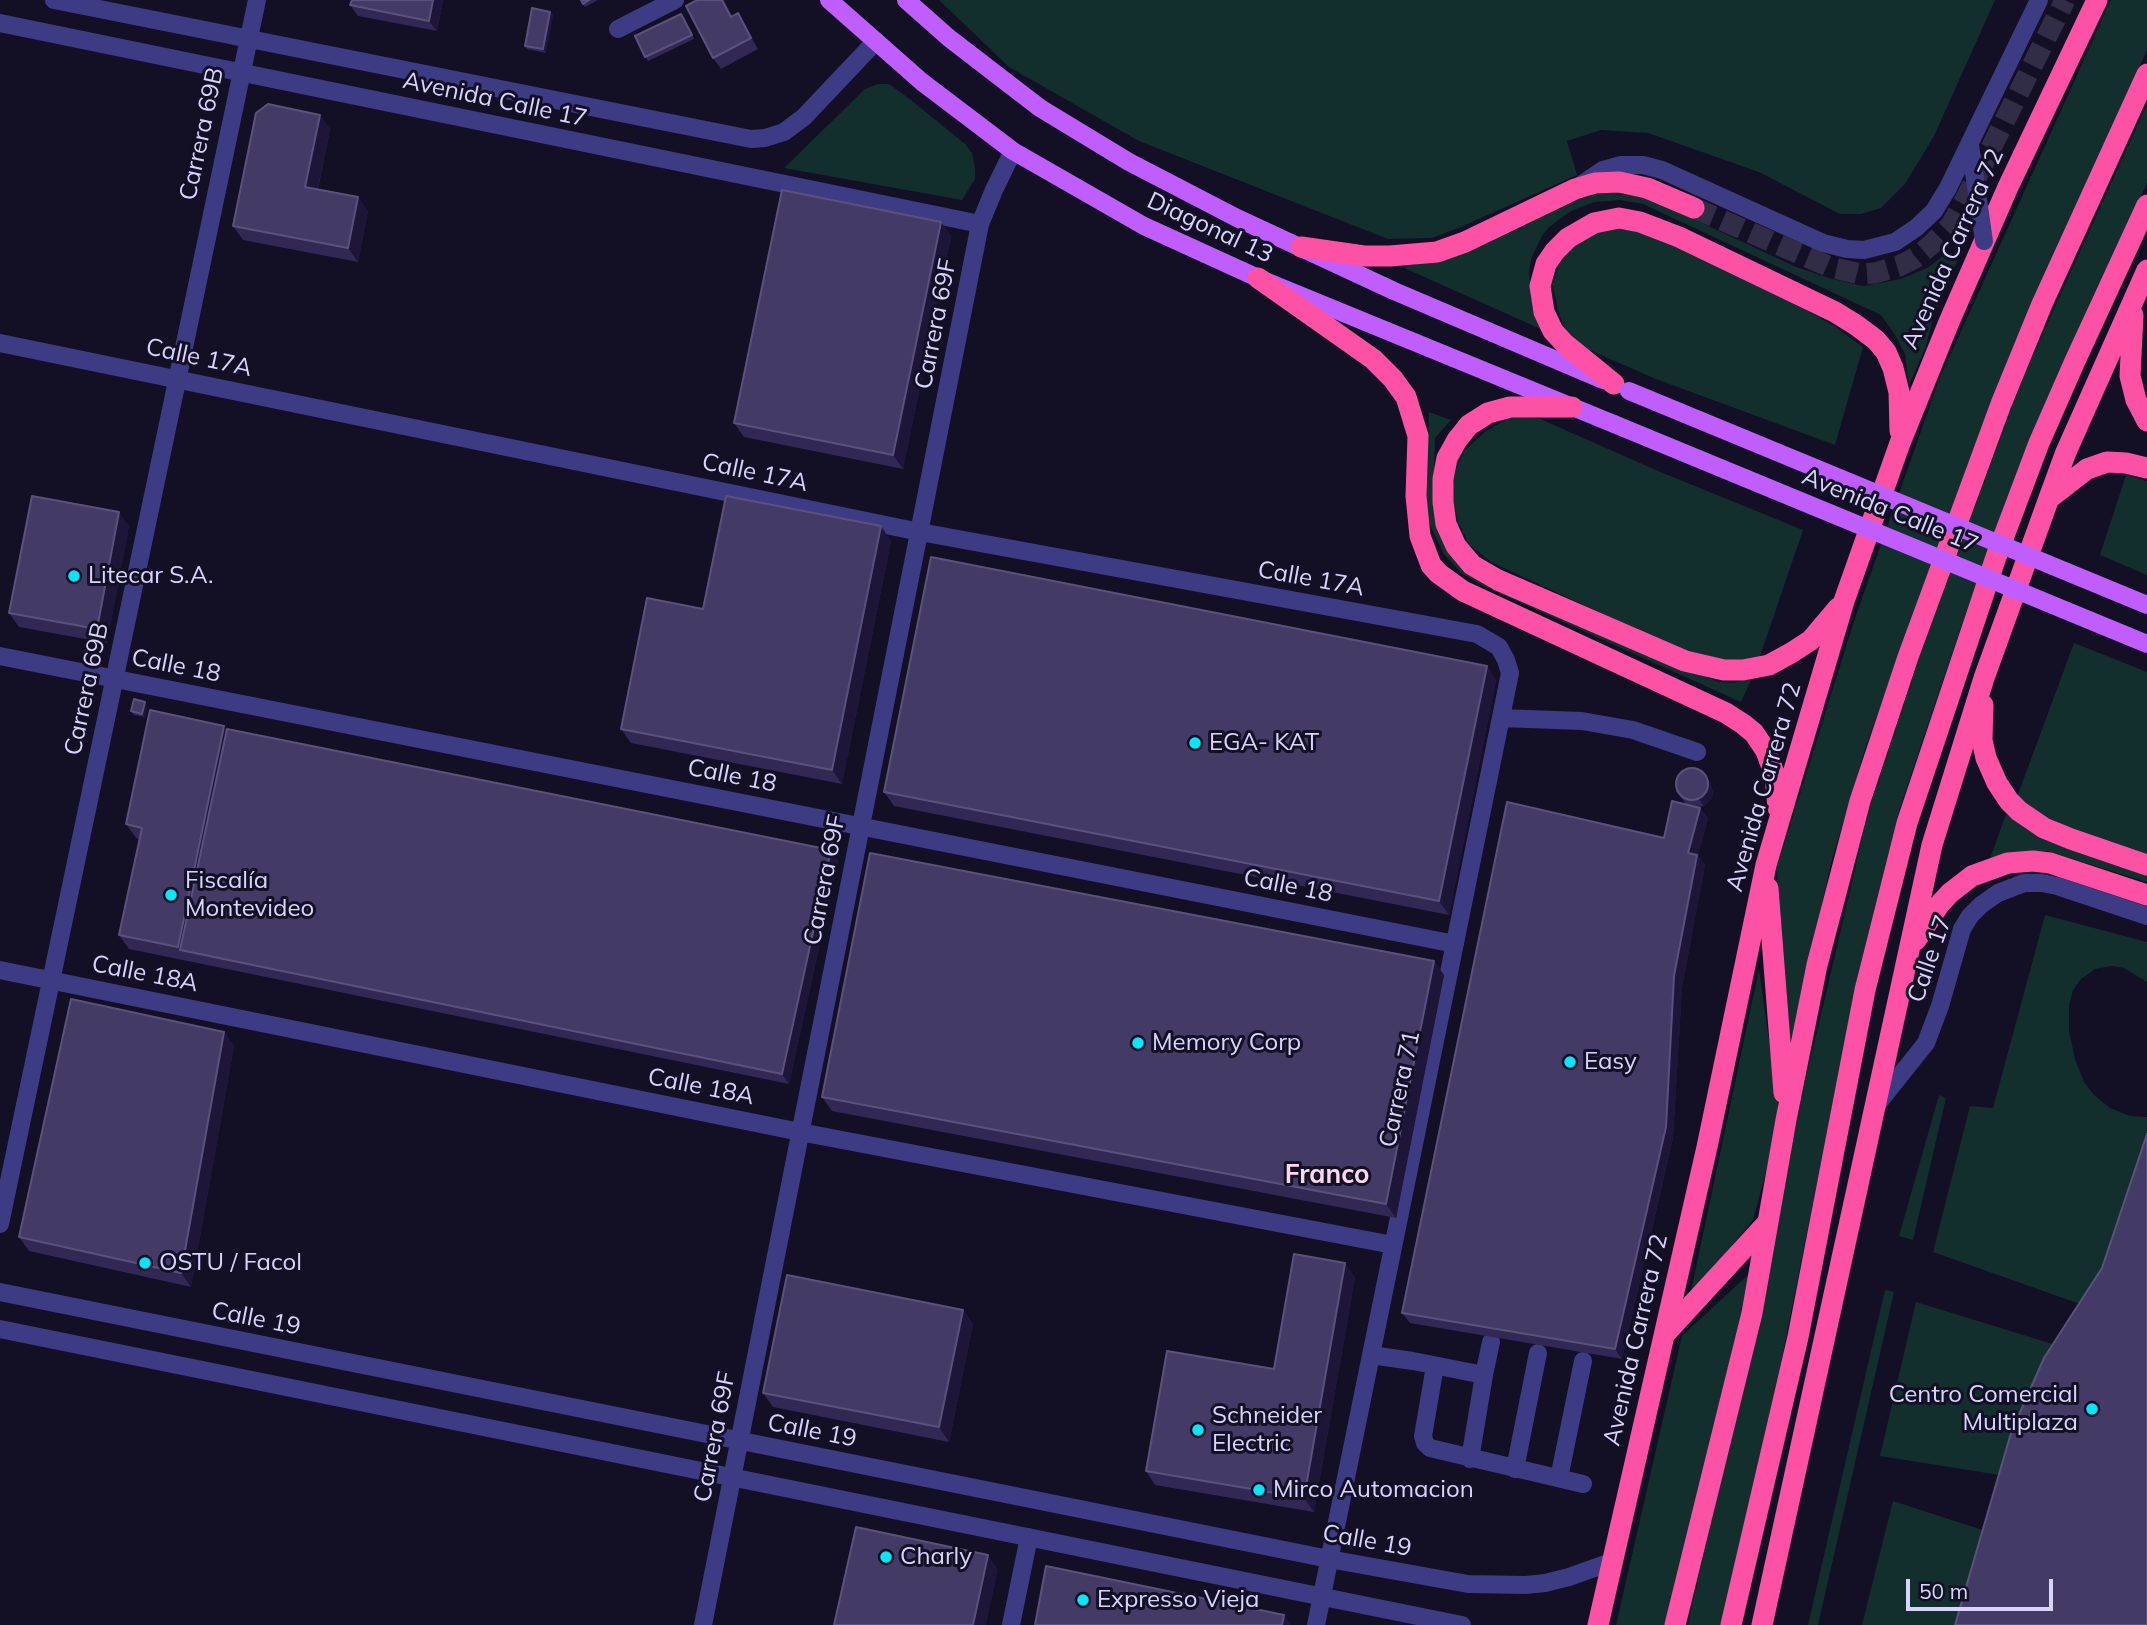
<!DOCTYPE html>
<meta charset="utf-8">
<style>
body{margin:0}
#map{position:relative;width:2147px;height:1625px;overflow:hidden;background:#130f25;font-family:Mulish,sans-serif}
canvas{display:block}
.scale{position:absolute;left:1906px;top:1579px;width:147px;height:32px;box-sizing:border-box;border:4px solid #d8d4fe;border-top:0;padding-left:9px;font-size:21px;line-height:24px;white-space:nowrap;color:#d8d4fe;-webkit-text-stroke:5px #130f25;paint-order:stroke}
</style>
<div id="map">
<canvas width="2147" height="1625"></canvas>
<div class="scale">50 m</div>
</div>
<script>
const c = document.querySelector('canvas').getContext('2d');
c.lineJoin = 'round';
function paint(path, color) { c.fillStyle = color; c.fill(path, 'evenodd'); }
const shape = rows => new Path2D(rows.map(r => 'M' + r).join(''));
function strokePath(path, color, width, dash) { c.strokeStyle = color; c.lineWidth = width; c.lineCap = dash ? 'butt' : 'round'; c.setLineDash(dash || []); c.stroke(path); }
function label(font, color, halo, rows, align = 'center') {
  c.font = font + ' Mulish,sans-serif'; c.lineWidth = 6; c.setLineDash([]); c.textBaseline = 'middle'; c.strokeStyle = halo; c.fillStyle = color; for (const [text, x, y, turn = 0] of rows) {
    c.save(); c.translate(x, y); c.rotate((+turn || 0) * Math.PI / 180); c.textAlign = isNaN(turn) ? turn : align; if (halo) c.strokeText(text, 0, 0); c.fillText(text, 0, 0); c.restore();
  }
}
paint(shape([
 [939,0,1995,0,1934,136,1905,184,1881,208,1861,214,1840,214,1759,172,1648,133,1601,130,1567,141,1577,175,1463,226,1432,238,1388,239,1139,141,1009,67],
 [2111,0,2147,0,2147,50,1992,400,1866,746,1831,863,1791,1048,1777,868,1854,621,1939,380],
 [878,84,889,84,911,100,965,144,972,153,975,168,975,179,962,200,784,168,865,89],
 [2147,105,2147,183,2091,300,2005,505,1962,624,1899,811,1860,967,1781,1363,1721,1625,1688,1625,1736,1414,1804,1087,1870,806,1926,638,2025,373],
 [1602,193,1646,197,1796,267,1829,278,1863,286,1901,279,1927,268,1946,254,1959,257,1934,315,1925,349,1909,385,1905,354,1895,335,1881,315,1643,204,1620,200,1594,202,1571,211,1549,227,1542,236,1531,259,1529,273,1532,300,1543,330,1402,267,1454,257,1476,249,1581,199],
 [1607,229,1631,230,1661,239,1794,303,1834,326,1863,347,1835,445,1656,379,1587,349,1566,330,1558,311,1553,285,1561,257,1580,239],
 [1429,412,1451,420,1435,438,1433,505,1435,517,1487,580,1718,682,1735,683,1752,678,1741,702,1483,586,1461,573,1444,554,1427,519,1425,508],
 [1510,417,1538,418,1658,471,1803,530,1758,662,1709,659,1672,646,1491,562,1470,545,1459,524,1451,494,1456,470,1465,450,1485,432],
 [2126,475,2147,481,2147,575,2100,555],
 [2074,643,2147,672,2147,855,2092,837,2063,825,2036,812,2017,797],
 [2006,814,2025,828,2050,842,2147,873,2147,882,2047,851,2026,852,1990,859],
 [2045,915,2147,942,2147,982,2124,968,2112,966,2095,969,2080,980,2073,990,2069,1005,2069,1031,2075,1059,2084,1082,2094,1095,2110,1108,2130,1116,2147,1117,2147,1177,2094,1309,1933,1252,1970,1106,1993,1108],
 [1759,969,1780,1120,1753,1220,1690,1296],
 [1939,1095,1946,1098,1913,1240,1899,1236],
 [1750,1273,1669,1625,1616,1625,1682,1336],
 [1885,1290,1894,1292,1818,1625,1808,1625],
 [1916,1302,2069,1349,2012,1477,1880,1456],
 [1893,1501,1995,1534,1969,1625,1862,1625]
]), '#122f2e');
strokePath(shape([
 [1694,208,1830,267,1860,274,1875,273,1899,266,1915,258,1932,244,1951,225,1967,196,2065,0]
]), '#312d46', 21, [21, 10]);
strokePath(shape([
 [54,0,751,139,765,138,784,132,804,117,876,41],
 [0,23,980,224],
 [618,29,675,0],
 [1581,185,1603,170,1621,165,1643,165,1662,170,1823,243,1847,249,1864,250,1895,242,1916,228,1934,211,1948,188,2039,0],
 [0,343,920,532,1477,634,1499,647,1506,660,1510,673,1316,1625],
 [0,656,1455,944],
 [1501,718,1582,721,1633,730,1697,752],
 [0,970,800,1132,1393,1245],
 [1875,1107,1926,1043,1940,1006,1962,929,1970,916,1981,905,1998,893,2024,883,2042,883,2057,886,2147,916],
 [0,1224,257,0],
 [0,1292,1329,1559,1468,1584,1526,1585,1545,1583,1569,1577,1614,1561],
 [0,1329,1462,1625],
 [1371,1355,1413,1361,1484,1375,1470,1459],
 [1435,1366,1423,1436,1425,1443,1430,1448,1583,1484],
 [1484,1375,1491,1342],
 [1515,1469,1538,1353],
 [1559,1478,1583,1361],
 [703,1625,980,224,994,190,1013,151],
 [1011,1625,1029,1537]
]), '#3d3b84', 18);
strokePath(shape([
 [829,0,922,82,1013,151,1144,226,1258,278,1614,424],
 [906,0,949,38,1040,108,1129,162,1237,218,1394,291,1603,380]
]), '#bf5dfd', 18);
strokePath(shape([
 [1301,247,1364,256,1390,256,1437,252,1465,242,1575,189,1595,183,1619,182,1647,188,1694,208],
 [1258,278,1373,359,1393,379,1406,397,1418,436,1416,496,1420,536,1431,565,1438,573,1463,591,1726,713,1743,724,1754,733,1766,751,1775,776,1778,808],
 [2133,315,2130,376,2136,400,2147,421],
 [1614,384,1565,344,1553,331,1544,312,1540,286,1546,264,1555,251,1568,238,1594,223,1619,218,1640,222,1679,237,1835,312,1856,325,1876,340,1886,352,1893,368,1899,392,1900,431],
 [1572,407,1510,407,1488,413,1469,425,1457,440,1447,458,1443,479,1443,502,1446,524,1456,546,1472,565,1498,580,1685,661,1724,670,1743,670,1769,665,1791,653,1811,640,1838,608],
 [2051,497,2087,469,2107,462,2126,463,2147,468],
 [1983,705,1982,740,1986,758,1997,783,2009,801,2019,811,2044,828,2071,839,2147,865],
 [1768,888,1784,1093],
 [1916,940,1939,905,1950,893,1972,876,2008,863,2033,861,2050,863,2147,895],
 [1665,1334,1768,1222],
 [1598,1625,1707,1147,1766,865,1844,601,1900,443,1949,322,2008,187,2097,0],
 [1675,1625,1752,1313,1786,1120,1817,965,1860,801,1908,657,2001,404,2042,304,2147,74],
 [1731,1625,1798,1337,1865,990,1907,823,1996,557,2039,443,2075,361,2147,205],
 [1762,1625,1932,845,1984,678,2049,498,2066,452,2147,270]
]), '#fd51a5', 21);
strokePath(shape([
 [1970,145,1984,241]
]), '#3d3b84', 18);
strokePath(shape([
 [1629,391,2147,605],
 [1614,424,2147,644]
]), '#bf5dfd', 18);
paint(shape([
 [352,0,443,0,437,31,358,16,350,5],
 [581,0,598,0,585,7],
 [697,0,724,0,732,16,745,24,758,49,721,69,713,58],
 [550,12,553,15,546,53,527,49,525,46],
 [684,17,694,39,648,61,645,57],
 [320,115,330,129,318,189,358,197,368,211,358,262,243,240,233,226],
 [941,222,951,236,903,469,744,437,734,423],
 [129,526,107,643,19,627,9,613],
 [891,541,842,784,631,743,621,729,703,609],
 [1487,666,1496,681,1449,915,894,806,884,792],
 [147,706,145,717,134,715,131,711],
 [224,726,227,729,831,850,838,861,789,1084,129,949,119,935,139,839,136,838,126,824],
 [1710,782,1713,793,1712,798,1704,806,1698,807,1700,808,1708,818,1698,855,1705,865,1682,987,1673,1138,1622,1359,1410,1323,1402,1313,1664,838,1687,805,1676,791],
 [1434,961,1444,975,1396,1218,832,1111,822,1097],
 [224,1032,234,1046,191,1287,29,1251,19,1237],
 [1355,1277,1314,1512,1155,1485,1146,1471,1274,1369],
 [963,1310,973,1324,949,1442,773,1407,763,1393]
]), '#312853');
paint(shape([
 [433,0,443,0,437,31,429,21],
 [722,0,725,1,738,27,731,17],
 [550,12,553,15,546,53,543,49],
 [738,13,745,24,758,49,751,38],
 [320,115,330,129,315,201,305,187],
 [358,197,368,211,358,262,348,248],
 [941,222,951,236,903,469,893,455],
 [119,512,129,526,107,643,97,629],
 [881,526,891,541,842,784,832,770],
 [1487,666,1496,681,1449,915,1439,901],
 [145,702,147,706,145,717,142,714],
 [224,726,234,740,180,950,178,947],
 [1705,775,1710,782,1713,793,1712,798,1704,806,1699,799],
 [1700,808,1708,818,1698,855,1705,865,1682,987,1673,1138,1622,1359,1615,1349,1674,976,1688,853],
 [831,850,838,861,789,1084,782,1074],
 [1434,961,1444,975,1396,1218,1386,1204],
 [224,1032,234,1046,191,1287,181,1273],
 [1345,1263,1355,1277,1314,1512,1304,1498],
 [963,1310,973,1324,949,1442,939,1427],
 [988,1555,998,1570,986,1625,973,1625],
 [1284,1615,1291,1625,1282,1625]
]), '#1d1639');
const building = shape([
 [352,0,433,0,429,21,350,5,352,0],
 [581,0,589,0,583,4,581,0],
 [697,0,722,0,731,17,738,13,751,38,713,58,686,6,697,0],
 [532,8,550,12,543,49,525,46,532,8],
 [681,14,692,35,645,57,635,36,681,14],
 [268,104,320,115,305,187,358,197,348,248,233,226,256,113,268,104],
 [782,190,941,222,893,455,734,423,782,190],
 [32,496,119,512,97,629,9,613,32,496],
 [726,496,881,526,832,770,621,729,647,598,703,609,726,496],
 [931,557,1487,666,1439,901,884,792,931,557],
 [134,699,145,702,142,714,131,711,134,699],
 [150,710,224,726,178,947,119,935,142,828,126,824,150,710],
 [227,729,831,850,782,1074,180,950,227,729],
 '1676 784a16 16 0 1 1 32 0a16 16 0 1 1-32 0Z',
 [1672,801,1700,808,1688,853,1697,855,1674,976,1666,1127,1615,1349,1402,1313,1507,802,1664,838,1672,801],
 [870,853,1434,961,1386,1204,822,1097,870,853],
 [71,999,224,1032,181,1273,19,1237,71,999],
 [2147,1134,2147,1625,1955,1625,2011,1433,2044,1358,2102,1268,2147,1134],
 [1294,1254,1345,1263,1304,1498,1146,1471,1167,1351,1274,1369,1294,1254],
 [787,1275,963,1310,939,1427,763,1393,787,1275],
 [856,1527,988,1555,973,1625,834,1625,856,1527],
 [1046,1566,1284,1615,1282,1625,1035,1625,1046,1566]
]);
paint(building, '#433a65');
strokePath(building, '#5a527d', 2);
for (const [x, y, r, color] of [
 [74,576,7,"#03e6fb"],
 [1195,743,7,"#03e6fb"],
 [171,895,7,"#03e6fb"],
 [1138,1043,7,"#03e6fb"],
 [1570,1062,7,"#03e6fb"],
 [145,1263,7,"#03e6fb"],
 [2092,1409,7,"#03e6fb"],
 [1198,1430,7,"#03e6fb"],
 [1259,1490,7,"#03e6fb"],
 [886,1557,7,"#03e6fb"],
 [1083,1600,7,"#03e6fb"]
]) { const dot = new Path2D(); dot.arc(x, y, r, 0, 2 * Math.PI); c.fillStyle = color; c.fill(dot); strokePath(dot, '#130f25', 2.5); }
label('24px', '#d8d4fe', '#130f25', [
 ["Avenida Calle 17",495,100,12],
 ["Carrera 69B",202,134,-78],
 ["Diagonal 13",1210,228,25],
 ["Avenida Carrera 72",1953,249,-66],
 ["Carrera 69F",936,324,-79],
 ["Calle 17A",199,358,12],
 ["Calle 17A",755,473,12],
 ["Avenida Calle 17",1890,511,22],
 ["Calle 17A",1311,579,10],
 ["Calle 18",176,666,11],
 ["Carrera 69B",87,689,-78],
 ["Calle 18",732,776,11],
 ["Avenida Carrera 72",1764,787,-74],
 ["Carrera 69F",825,880,-79],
 ["Calle 18",1288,886,11],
 ["Calle 17",1930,959,-71],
 ["Calle 18A",145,974,11],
 ["Calle 18A",701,1087,11],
 ["Carrera 71",1400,1089,-78],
 ["Calle 19",256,1319,11],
 ["Avenida Carrera 72",1636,1340,-77],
 ["Calle 19",812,1431,11],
 ["Carrera 69F",715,1437,-79],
 ["Calle 19",1367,1541,10]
]);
label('24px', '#d8d4fe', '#130f25', [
 ["Litecar S.A.",88,576],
 ["EGA- KAT",1209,743],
 ["Fiscalía",185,881],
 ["Montevideo",185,909],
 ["Memory Corp",1152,1043],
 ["Easy",1584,1062],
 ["OSTU / Facol",159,1263],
 ["Centro Comercial",2078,1395,"right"],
 ["Multiplaza",2078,1423,"right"],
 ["Schneider",1212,1416],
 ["Electric",1212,1444],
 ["Mirco Automacion",1273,1490],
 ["Charly",900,1557],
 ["Expresso Vieja",1097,1600]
], 'left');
label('bold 26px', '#fed6f0', '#130f25', [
 ["Franco",1327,1175]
]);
</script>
